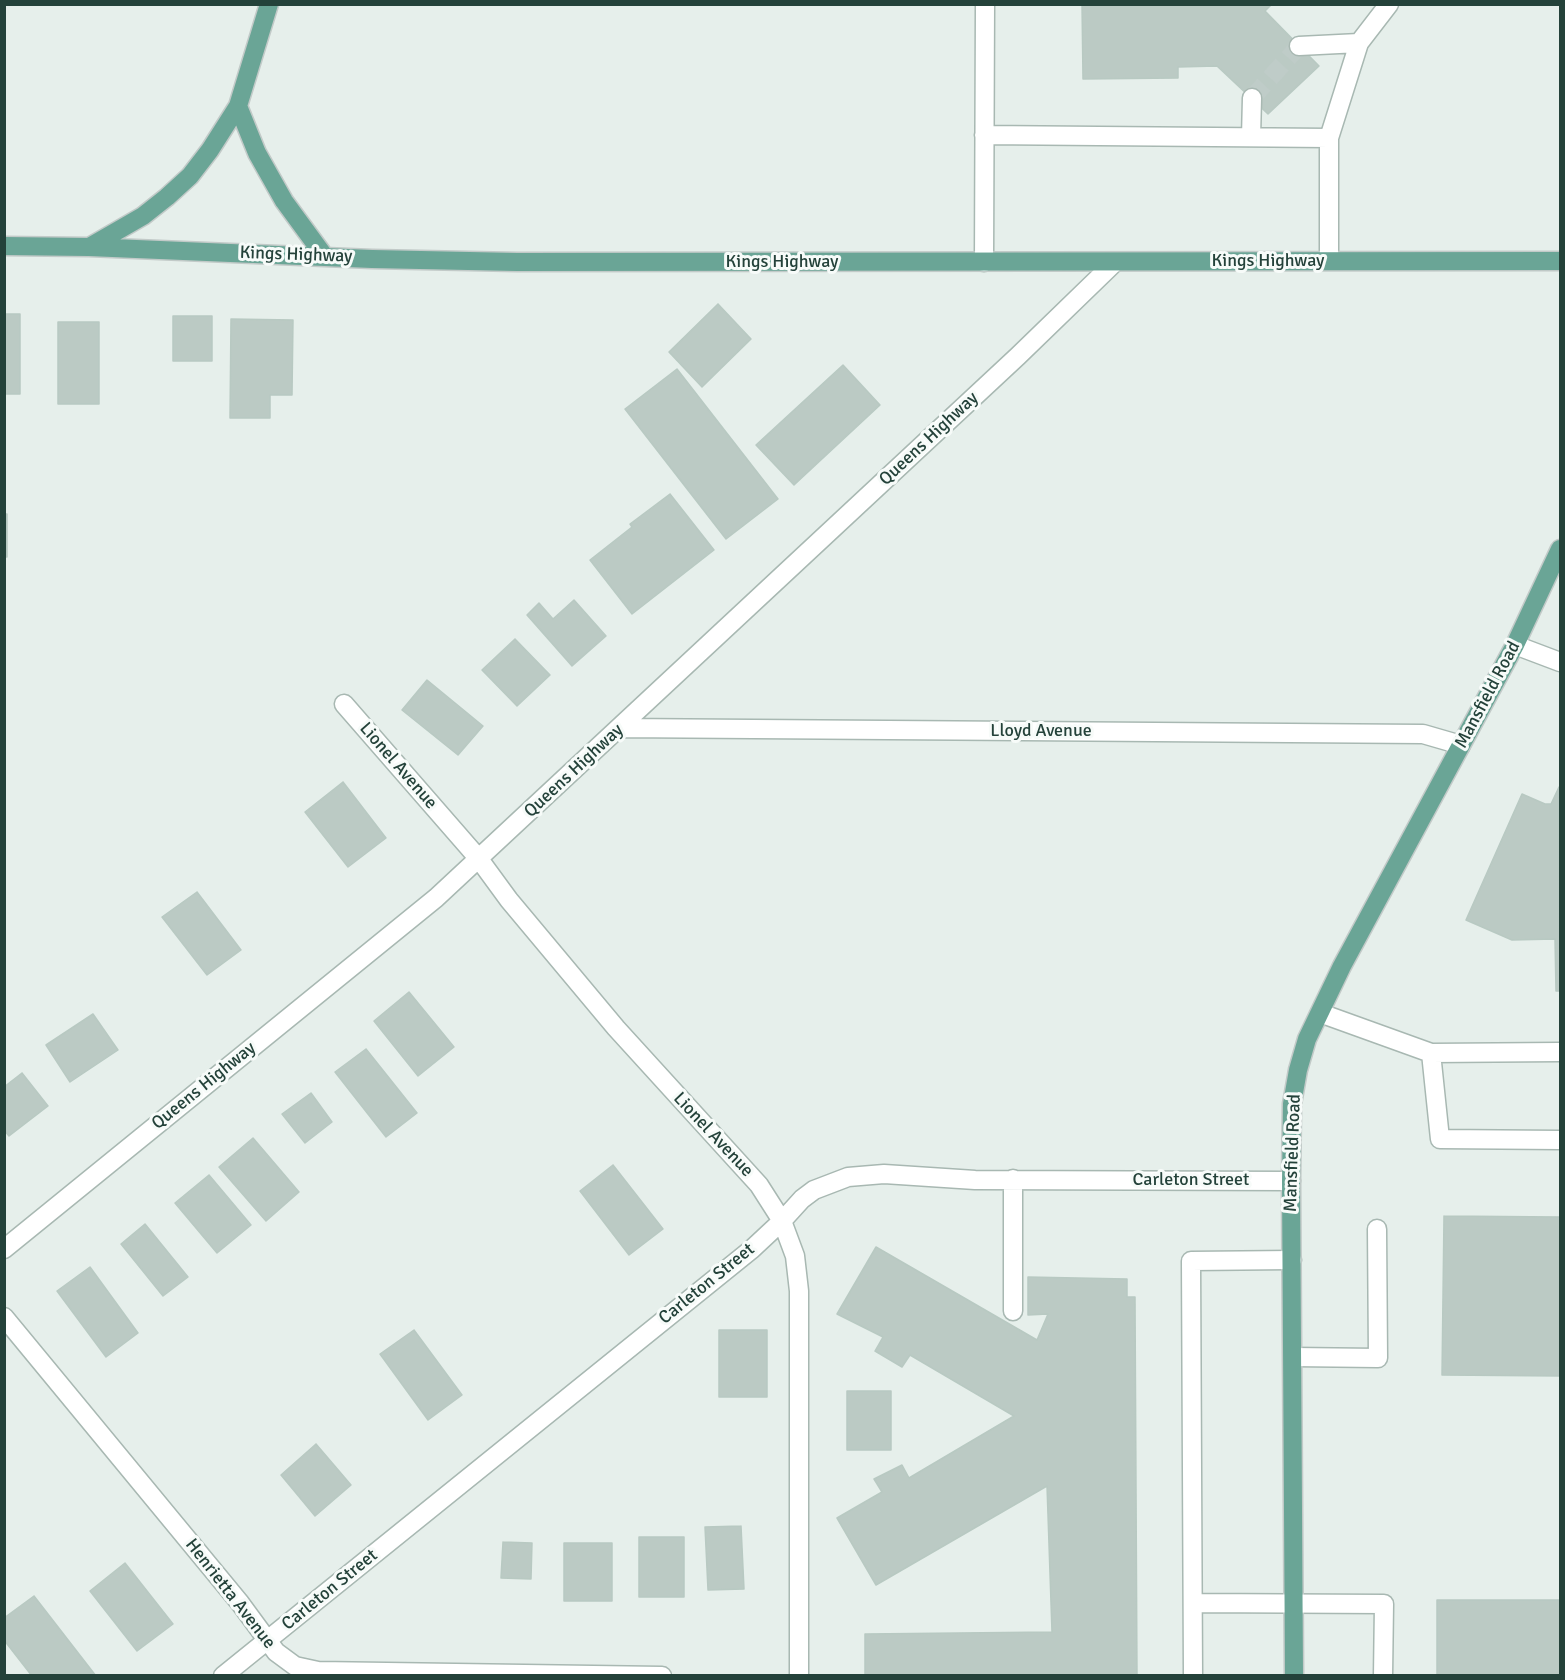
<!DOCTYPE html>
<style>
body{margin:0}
#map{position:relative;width:1565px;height:1680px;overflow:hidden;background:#e6efeb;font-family:Signika,sans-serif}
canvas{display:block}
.frame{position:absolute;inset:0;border:6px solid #24423a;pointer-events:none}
</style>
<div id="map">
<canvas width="1565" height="1680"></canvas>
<div class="frame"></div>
</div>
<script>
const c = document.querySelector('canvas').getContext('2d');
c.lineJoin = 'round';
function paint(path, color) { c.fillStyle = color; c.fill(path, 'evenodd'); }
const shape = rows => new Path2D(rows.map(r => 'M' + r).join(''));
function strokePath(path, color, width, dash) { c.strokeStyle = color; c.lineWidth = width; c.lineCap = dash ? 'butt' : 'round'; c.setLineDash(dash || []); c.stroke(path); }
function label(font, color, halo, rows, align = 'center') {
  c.font = font + ' Signika,sans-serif'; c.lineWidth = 6; c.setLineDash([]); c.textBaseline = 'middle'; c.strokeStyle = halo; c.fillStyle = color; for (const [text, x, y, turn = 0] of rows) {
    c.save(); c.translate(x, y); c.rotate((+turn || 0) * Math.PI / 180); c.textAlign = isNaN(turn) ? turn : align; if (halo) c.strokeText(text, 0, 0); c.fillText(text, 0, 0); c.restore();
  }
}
const building = shape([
 [1082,4,1272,4,1265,11,1319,66,1268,114,1217,66,1178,67,1178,78,1083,79,1082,4],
 [718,304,751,339,702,387,669,352,718,304],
 [4,314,20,314,20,394,4,394,4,314],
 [173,316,212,316,212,361,173,361,173,316],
 [231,319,293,320,292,395,270,395,270,418,230,418,231,319],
 [58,322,99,322,99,404,58,404,58,322],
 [843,365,880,405,794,485,756,445,843,365],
 [677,369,778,499,726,539,625,409,677,369],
 [670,494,714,550,632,614,590,560,632,527,630,524,670,494],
 [4,514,7,514,7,557,4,557,4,514],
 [574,600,606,636,572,666,527,615,539,603,553,619,574,600],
 [515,639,550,675,517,706,482,670,515,639],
 [427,680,483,726,458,755,402,710,427,680],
 [343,782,386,838,348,867,305,812,343,782],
 [1559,787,1560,991,1556,991,1555,939,1512,940,1466,920,1522,794,1545,804,1551,804,1559,787],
 [197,892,241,950,207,975,162,917,197,892],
 [409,992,454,1047,418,1076,374,1021,409,992],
 [93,1014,118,1050,70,1082,46,1045,93,1014],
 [366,1049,417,1113,386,1137,335,1072,366,1049],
 [22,1073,48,1106,9,1136,4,1130,4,1087,22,1073],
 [311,1093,332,1122,305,1143,282,1114,311,1093],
 [253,1138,299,1192,266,1221,219,1167,253,1138],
 [613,1165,663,1229,629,1255,580,1191,613,1165],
 [209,1175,251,1225,217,1253,175,1203,209,1175],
 [1444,1216,1560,1217,1560,1376,1442,1375,1444,1216],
 [145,1224,188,1277,163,1296,121,1244,145,1224],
 [876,1247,1037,1340,1048,1314,1028,1315,1028,1277,1127,1279,1127,1297,1135,1297,1137,1676,865,1676,865,1634,1052,1632,1047,1486,876,1585,837,1518,882,1492,874,1479,902,1465,909,1478,1014,1416,910,1355,902,1367,875,1351,883,1337,837,1314,876,1247],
 [90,1267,138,1333,106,1357,57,1291,90,1267],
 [414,1330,462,1395,428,1420,380,1354,414,1330],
 [719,1330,767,1330,767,1397,719,1397,719,1330],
 [847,1391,891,1391,891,1450,847,1450,847,1391],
 [316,1444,351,1485,315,1516,281,1475,316,1444],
 [741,1526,744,1589,708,1590,705,1527,741,1526],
 [639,1537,684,1537,684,1597,639,1597,639,1537],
 [503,1542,532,1543,531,1579,501,1578,503,1542],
 [564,1543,612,1543,612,1601,564,1601,564,1543],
 [125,1563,173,1624,137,1651,90,1591,125,1563],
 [34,1596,96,1676,32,1676,4,1640,4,1618,34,1596],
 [1437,1600,1560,1600,1560,1676,1437,1676,1437,1600]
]);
paint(building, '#bbcac4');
strokePath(building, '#b8c9c2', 1.5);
strokePath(shape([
 [1252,98,1299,46]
]), '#bfccc8', 18, [18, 9]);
const minor = shape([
 [1299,46,1359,43],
 [984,135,1329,138,1359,43,1389,4],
 [1251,137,1252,98],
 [1329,138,1329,260],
 [984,262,985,4],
 [1515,645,1560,662],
 [344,704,479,859,509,900,616,1028,759,1185,782,1221,795,1256,799,1291,799,1676],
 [620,728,1423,734,1461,745],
 [1320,1013,1431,1053,1560,1052],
 [1431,1053,1440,1139,1560,1140],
 [1013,1179,1013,1311],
 [4,1249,436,898,1018,356,1115,262],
 [4,1317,240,1603,276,1652,295,1666,318,1671,662,1676],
 [1293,1357,1378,1358,1377,1229],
 [1193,1603,1384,1604,1383,1676],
 [223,1676,752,1249,782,1221,802,1199,814,1190,848,1177,884,1174,975,1180,1291,1181],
 [1193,1676,1191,1261,1292,1260]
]);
const major = shape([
 [238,106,257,153,284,201,325,257],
 [4,246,89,247,372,259,517,262,1560,261],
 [91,246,143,216,167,197,190,176,210,150,238,106,269,4],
 [1294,1676,1291,1181,1292,1104,1298,1070,1307,1039,1342,966,1515,645,1560,549]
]);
strokePath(minor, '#a8b8b2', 21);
strokePath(major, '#c2cac8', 21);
strokePath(minor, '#fff', 18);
strokePath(major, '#6aa596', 18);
label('18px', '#24423a', '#f7fbf9', [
 ["Kings Highway",296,255,2],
 ["Kings Highway",1268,261],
 ["Kings Highway",782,262],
 ["Queens Highway",929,439,-43],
 ["Mansfield Road",1488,695,-62],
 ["Lloyd Avenue",1041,731],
 ["Lionel Avenue",398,766,49],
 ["Queens Highway",574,771,-43],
 ["Queens Highway",204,1086,-39],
 ["Lionel Avenue",713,1135,47],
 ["Mansfield Road",1293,1153,-88],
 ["Carleton Street",1191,1180],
 ["Carleton Street",707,1284,-39],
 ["Carleton Street",330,1590,-39],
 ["Henrietta Avenue",230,1594,52]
]);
</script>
